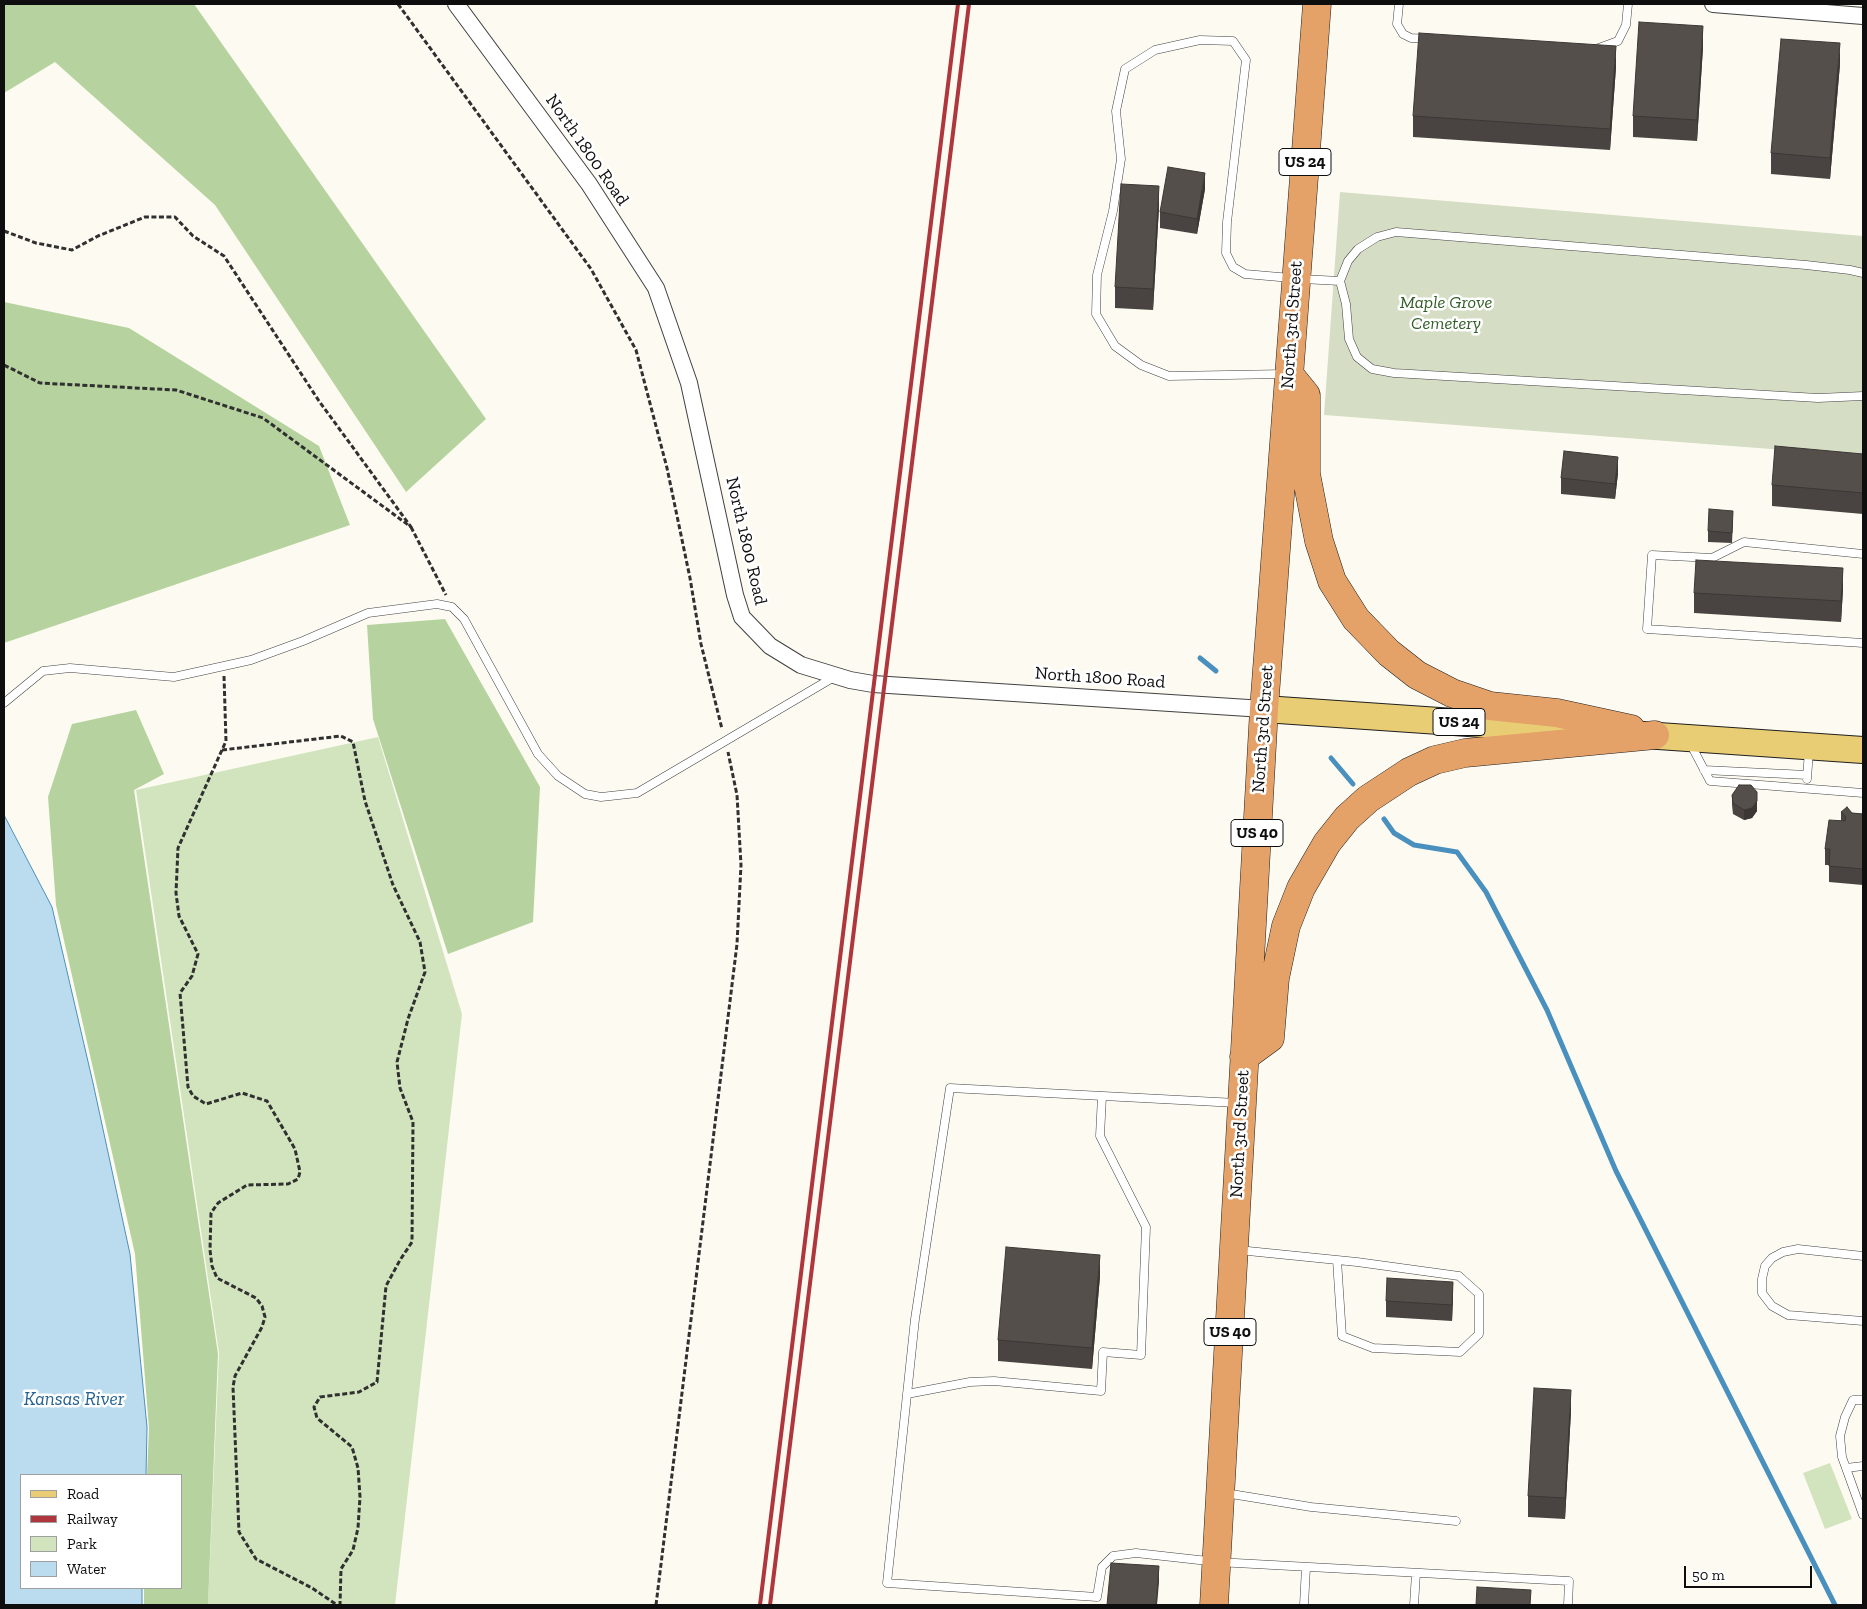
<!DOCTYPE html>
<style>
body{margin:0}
#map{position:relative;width:1867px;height:1609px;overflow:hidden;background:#fdfbf1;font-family:"Zilla Slab",serif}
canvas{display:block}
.frame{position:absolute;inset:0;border:5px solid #0e0e0e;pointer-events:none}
.legend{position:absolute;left:20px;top:1474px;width:162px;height:115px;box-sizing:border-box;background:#fff;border:1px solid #9f9f9f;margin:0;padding:6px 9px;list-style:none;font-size:15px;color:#0e0e0e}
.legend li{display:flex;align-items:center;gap:10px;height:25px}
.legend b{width:25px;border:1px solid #9f9f9f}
.scale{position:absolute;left:1684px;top:1566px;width:128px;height:22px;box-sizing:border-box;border:2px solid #0e0e0e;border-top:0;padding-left:6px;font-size:15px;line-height:18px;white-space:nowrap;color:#0e0e0e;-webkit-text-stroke:4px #fff;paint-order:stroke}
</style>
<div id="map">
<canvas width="1867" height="1609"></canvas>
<div class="frame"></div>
<ul class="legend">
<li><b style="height:6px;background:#e9cd75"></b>Road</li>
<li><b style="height:6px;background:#ae363c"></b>Railway</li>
<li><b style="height:14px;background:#d2e4be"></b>Park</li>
<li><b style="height:14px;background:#bbdcef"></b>Water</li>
</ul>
<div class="scale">50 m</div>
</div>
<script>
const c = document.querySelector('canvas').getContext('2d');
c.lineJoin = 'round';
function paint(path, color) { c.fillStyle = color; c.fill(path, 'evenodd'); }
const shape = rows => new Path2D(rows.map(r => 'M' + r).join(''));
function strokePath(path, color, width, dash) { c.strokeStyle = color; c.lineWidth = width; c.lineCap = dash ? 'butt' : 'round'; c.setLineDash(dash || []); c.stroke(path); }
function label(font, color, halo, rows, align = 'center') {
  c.font = font + ' "Zilla Slab",serif'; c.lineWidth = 5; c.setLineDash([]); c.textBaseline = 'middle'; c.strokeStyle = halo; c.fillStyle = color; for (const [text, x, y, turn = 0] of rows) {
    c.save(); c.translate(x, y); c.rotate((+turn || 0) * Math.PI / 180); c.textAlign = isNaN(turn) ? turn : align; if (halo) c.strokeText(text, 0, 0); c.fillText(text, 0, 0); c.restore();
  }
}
paint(shape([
 [378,737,462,1014,395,1605,208,1605,219,1353,136,790],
 [1830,1463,1852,1519,1825,1529,1803,1473]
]), '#d2e4be');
paint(shape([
 [4,4,194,4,486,419,406,492,215,205,55,62,4,93],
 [4,302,129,328,319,446,350,525,4,643],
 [445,619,540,787,533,922,448,954,373,719,367,625],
 [136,710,164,774,134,790,218,1354,208,1605,144,1605,144,1588,181,1588,181,1475,147,1475,149,1428,135,1254,56,905,48,797,72,724]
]), '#b6d39f');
paint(shape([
 [1340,192,1863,236,1863,456,1324,415]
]), '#d5dec4');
const water = shape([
 [4,815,52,907,93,1083,130,1254,147,1427,146,1475,21,1475,21,1588,142,1588,142,1605,4,1605,4,815]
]);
paint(water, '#bbdcef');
strokePath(water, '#4a90be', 1);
strokePath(shape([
 [1200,658,1216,671],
 [1331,758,1353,784],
 [1384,819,1394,833,1414,845,1457,852,1486,892,1547,1010,1616,1171,1835,1605]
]), '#4a90be', 5);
const lane = shape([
 [1399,4,1397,24,1403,34,1411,38,1428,39],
 [1596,49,1618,41,1626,25,1628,4],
 [1863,273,1850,270,1806,265,1396,232,1377,237,1358,249,1348,261,1340,281,1346,304,1349,339,1357,357,1372,369,1394,373,1818,398,1863,396],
 [1302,279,1340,281],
 [1285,374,1169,376,1141,365,1115,346,1096,314,1097,275,1113,211,1121,159,1116,111,1125,69,1155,50,1200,40,1233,41,1246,60,1227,222,1226,253,1233,267,1245,274,1291,278],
 [1863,554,1744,542,1712,558,1652,555,1647,629,1863,643],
 [4,703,43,671,70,668,174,677,251,660,303,641,368,613,437,604,452,607,464,619,538,754,558,776,585,794,601,797,637,793,834,677],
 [1690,743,1710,781,1863,793],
 [1704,770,1807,775],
 [1807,779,1809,750],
 [1237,1103,950,1088,915,1319,887,1583,1097,1597,1102,1567,1113,1556,1136,1553,1217,1562,1569,1581,1568,1605],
 [1238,1250,1357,1262,1459,1276,1479,1294,1479,1334,1460,1352,1373,1348,1342,1336,1337,1260],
 [1863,1256,1798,1249,1783,1252,1772,1258,1765,1266,1762,1279,1762,1293,1772,1306,1788,1315,1863,1321],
 [907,1394,970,1382,994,1381,1101,1391,1103,1352,1141,1355,1146,1227,1100,1136,1102,1096],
 [1863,1400,1853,1400,1845,1417,1840,1436,1842,1457,1863,1515],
 [1846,1468,1863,1466],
 [1225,1493,1311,1507,1456,1521],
 [1304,1605,1306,1567],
 [1414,1605,1416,1573]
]);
const street = shape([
 [456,4,589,184,656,288,689,383,735,595,742,617,770,646,801,665,850,680,873,684,1264,709],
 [1713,4,1863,16]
]);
const primary = shape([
 [1264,709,1863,750]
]);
const highway = shape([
 [1289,374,1306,395,1306,474,1319,541,1332,581,1356,619,1389,653,1417,675,1452,693,1490,706,1557,713,1631,729],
 [1244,1057,1270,1038,1275,978,1286,926,1301,888,1327,843,1347,818,1368,799,1409,772,1435,760,1465,753,1655,735],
 [1214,1605,1264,709,1317,4]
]);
strokePath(lane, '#414141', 9);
strokePath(street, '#414141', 18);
strokePath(primary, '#1f1f1f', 28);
strokePath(highway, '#1f1f1f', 29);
strokePath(shape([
 [398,4,591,269,636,350,667,468,690,578,701,644,722,729],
 [4,231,36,243,72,250,98,236,145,217,175,217,193,236,224,256,319,401,411,527,263,418,176,390,40,383,4,365],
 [411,527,446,595],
 [224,676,226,741,178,848,176,893,179,916,198,954,192,976,180,993,188,1087,193,1096,206,1104,242,1093,267,1101,295,1149,300,1172,298,1179,288,1184,247,1185,218,1203,211,1213,210,1250,212,1266,217,1278,256,1298,262,1306,265,1317,262,1327,235,1376,233,1387,239,1532,256,1559,312,1588,337,1605],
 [222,750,341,736,353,742,365,801,393,885,420,942,425,972,408,1019,397,1062,400,1088,413,1122,412,1242,400,1260,386,1286,377,1382,359,1392,320,1397,314,1407,317,1418,352,1447,358,1468,360,1497,358,1528,353,1550,341,1569,340,1605],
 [656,1605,737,944,741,865,737,795,728,752]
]), '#303030', 3, [5, 2.5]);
strokePath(lane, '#fff', 8);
strokePath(street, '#fff', 16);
strokePath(primary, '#e9cd75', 26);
strokePath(highway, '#e4a168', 28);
strokePath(shape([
 [760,1605,958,4],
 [770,1605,969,4]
]), '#ae363c', 4);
paint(shape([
 [1703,47,1697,141,1633,137,1633,116],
 [1840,64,1830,179,1771,174,1771,153],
 [1616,67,1610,150,1413,137,1413,116],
 [1205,189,1197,234,1160,228,1160,212],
 [1159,207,1153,310,1115,308,1115,287],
 [1863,454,1863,514,1772,506,1772,485],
 [1618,473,1615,499,1561,494,1561,478],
 [1733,521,1732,543,1708,542,1708,531],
 [1843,589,1841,622,1694,613,1694,593],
 [1732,795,1757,811,1752,818,1744,820,1733,814,1732,805],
 [1841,812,1863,814,1863,885,1829,882,1829,865,1825,865,1825,849,1841,821],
 [1100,1276,1092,1369,998,1361,998,1340],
 [1453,1297,1452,1321,1386,1317,1386,1301],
 [1571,1411,1565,1519,1528,1517,1528,1496]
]), '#494441');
paint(shape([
 [1703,26,1703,47,1697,141,1697,120],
 [1840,43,1840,64,1830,179,1830,158],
 [1616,46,1616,67,1610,150,1610,129],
 [1205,173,1205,189,1197,234,1197,219],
 [1159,186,1159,207,1153,310,1153,289],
 [1618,457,1618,473,1615,499,1615,484],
 [1843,568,1843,589,1841,622,1841,601],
 [1757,801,1757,811,1752,818,1744,820,1744,810],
 [1100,1255,1100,1276,1092,1369,1092,1348],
 [1453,1282,1453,1297,1452,1321,1452,1305],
 [1571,1390,1571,1411,1565,1519,1565,1498],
 [1159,1566,1159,1582,1157,1605,1156,1605]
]), '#3c3735');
const building = shape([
 [1639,22,1703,26,1697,120,1633,116,1639,22],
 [1419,33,1616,46,1610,129,1413,116,1419,33],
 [1781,39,1840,43,1830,158,1771,153,1781,39],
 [1168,167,1205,173,1197,219,1160,212,1168,167],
 [1121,184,1159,186,1153,289,1115,287,1121,184],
 [1775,446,1863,454,1863,493,1772,485,1775,446],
 [1564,451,1618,457,1615,484,1561,478,1564,451],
 [1709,509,1733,511,1732,533,1708,531,1709,509],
 [1696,560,1843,568,1841,601,1694,593,1696,560],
 [1739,785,1751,785,1757,792,1757,801,1752,808,1744,810,1733,803,1732,795,1739,785],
 [1847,807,1852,813,1863,814,1863,869,1829,866,1830,849,1825,849,1829,820,1845,821,1846,817,1841,812,1847,807],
 [1006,1247,1100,1255,1092,1348,998,1340,1006,1247],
 [1387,1278,1453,1282,1452,1305,1386,1301,1387,1278],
 [1534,1388,1571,1390,1565,1498,1528,1496,1534,1388],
 [1111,1563,1159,1566,1156,1605,1107,1605,1111,1563],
 [1477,1587,1531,1590,1530,1605,1476,1605,1477,1587]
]);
paint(building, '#554f4c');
strokePath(building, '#3c3735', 1);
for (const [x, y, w] of [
 [1305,162,52],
 [1459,722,52],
 [1257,833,52],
 [1230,1332,52]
]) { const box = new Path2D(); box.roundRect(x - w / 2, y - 13.5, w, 27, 4); c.fillStyle = '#fff'; c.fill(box); strokePath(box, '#0e0e0e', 1); }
label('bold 16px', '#0e0e0e', null, [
 ["US 24",1305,162],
 ["US 24",1459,722],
 ["US 40",1257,833],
 ["US 40",1230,1332]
]);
label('18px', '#0e0e0e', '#fff', [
 ["North 1800 Road",587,150,55],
 ["North 3rd Street",1292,325,-86],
 ["North 1800 Road",746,541,77],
 ["North 1800 Road",1100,678,4],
 ["North 3rd Street",1263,729,-86],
 ["North 3rd Street",1240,1134,-87]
]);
label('italic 18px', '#315f26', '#fff', [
 ["Maple Grove",1446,303],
 ["Cemetery",1446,324]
]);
label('italic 19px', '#256292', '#fff', [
 ["Kansas River",74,1400]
]);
</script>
